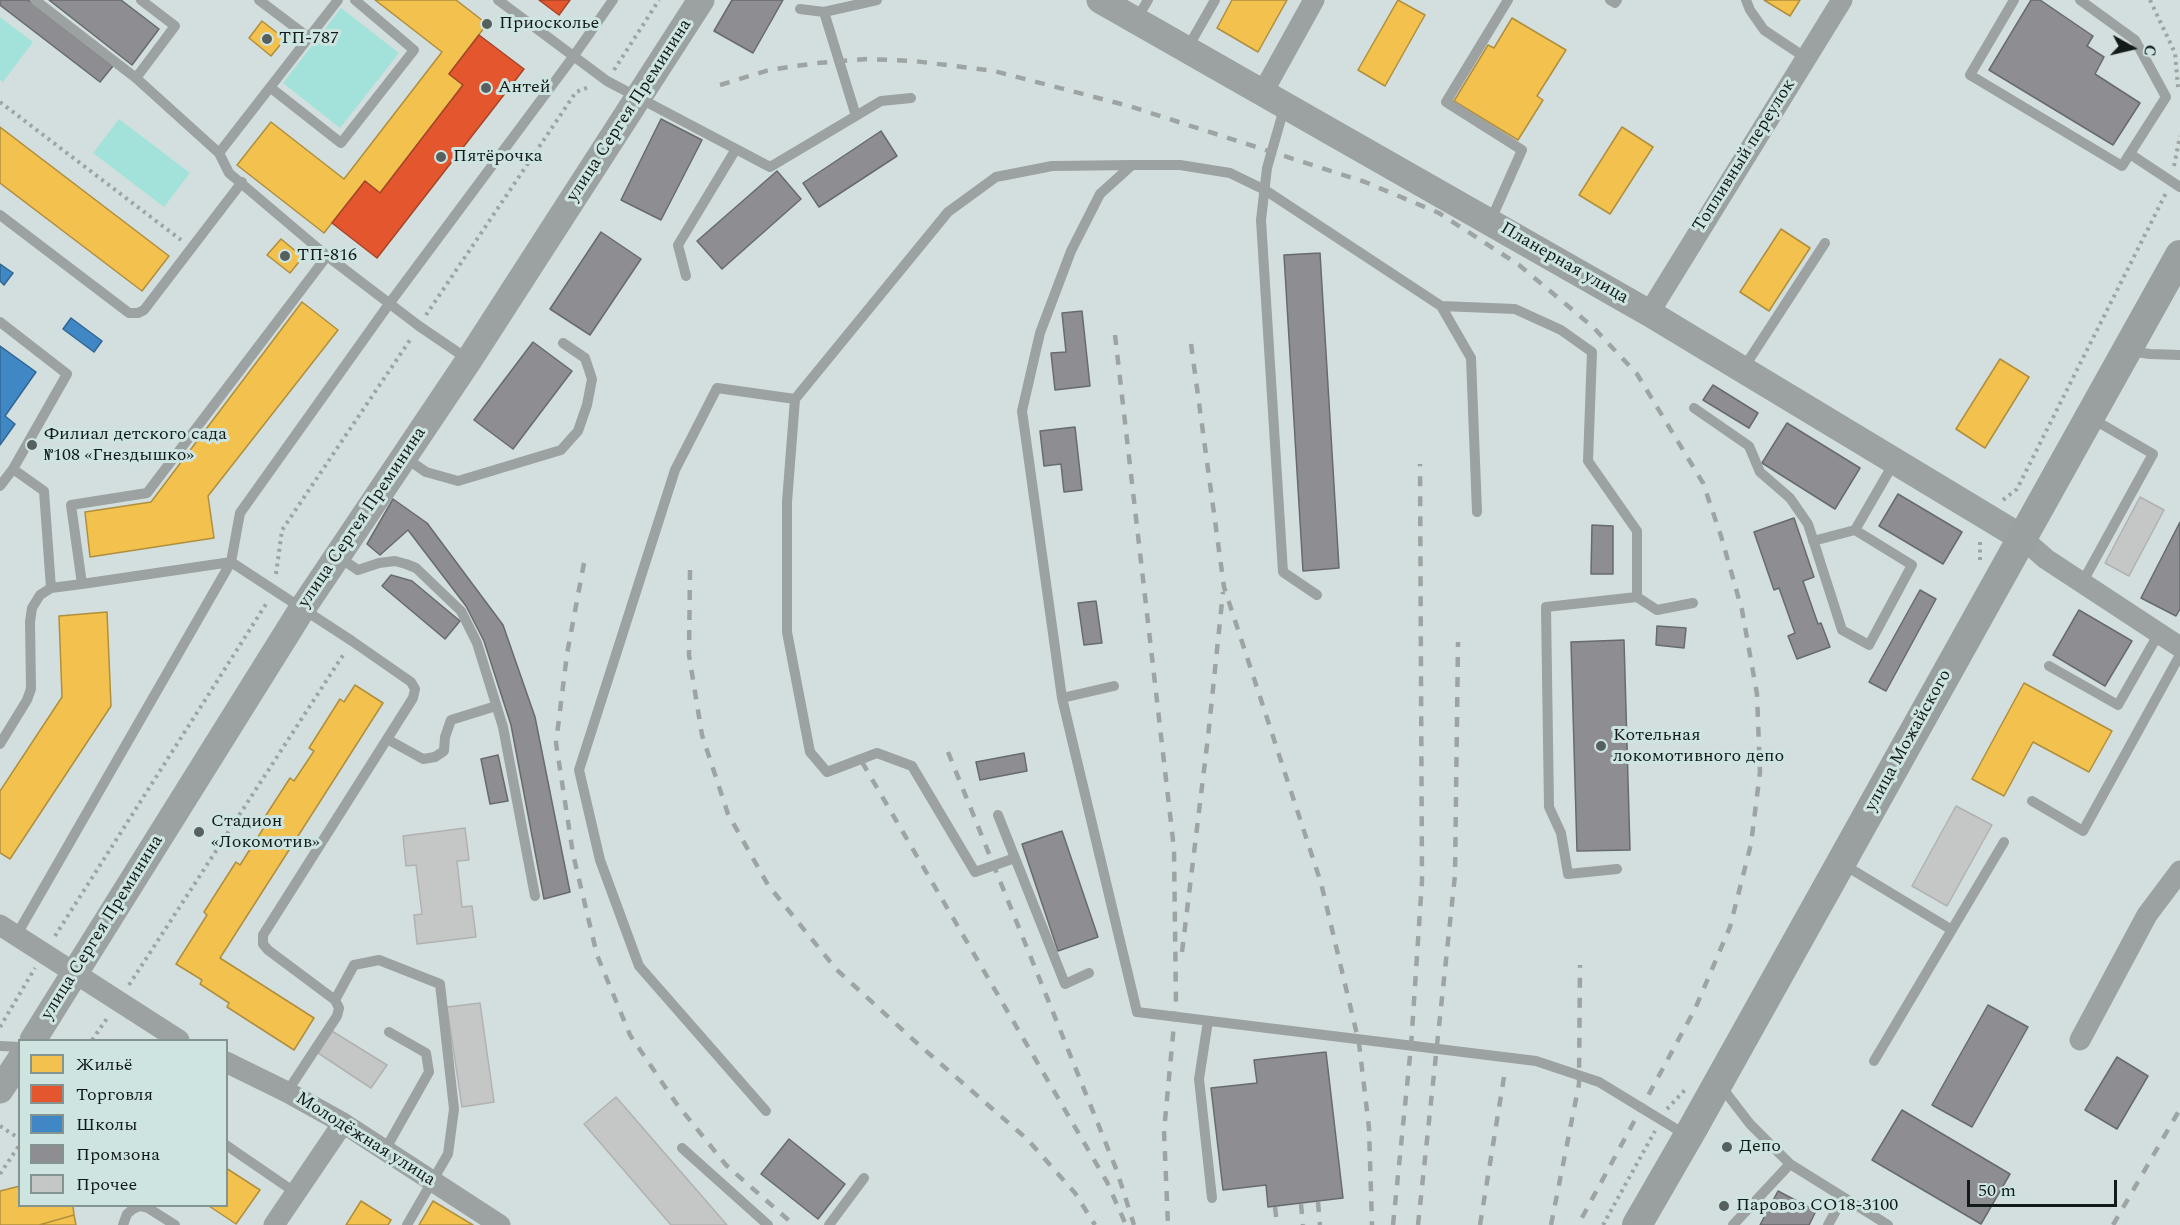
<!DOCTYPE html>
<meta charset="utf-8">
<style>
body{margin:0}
#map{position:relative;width:2180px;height:1225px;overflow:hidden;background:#d3dfde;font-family:Spectral,serif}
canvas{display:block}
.legend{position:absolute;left:18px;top:1039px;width:210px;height:168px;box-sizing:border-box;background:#cee4e1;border:2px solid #839491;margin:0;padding:8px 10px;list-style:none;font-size:18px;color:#131b1a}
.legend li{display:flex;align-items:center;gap:12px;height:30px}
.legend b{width:30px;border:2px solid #839491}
.north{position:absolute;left:2102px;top:18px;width:60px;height:60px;-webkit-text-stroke:4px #cee4e1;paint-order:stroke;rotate:98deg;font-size:16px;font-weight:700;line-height:24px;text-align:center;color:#131b1a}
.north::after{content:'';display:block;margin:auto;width:21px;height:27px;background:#131b1a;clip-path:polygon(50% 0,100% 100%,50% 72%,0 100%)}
.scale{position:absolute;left:1967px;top:1180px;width:150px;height:27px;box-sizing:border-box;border:3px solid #131b1a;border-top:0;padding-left:8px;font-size:18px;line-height:21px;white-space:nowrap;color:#131b1a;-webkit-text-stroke:4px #cee4e1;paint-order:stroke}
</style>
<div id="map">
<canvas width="2180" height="1225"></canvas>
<ul class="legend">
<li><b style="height:16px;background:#f2c14e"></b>Жильё</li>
<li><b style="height:16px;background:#e4572e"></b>Торговля</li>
<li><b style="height:16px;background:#3f88c5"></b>Школы</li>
<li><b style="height:16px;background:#8d8d92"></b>Промзона</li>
<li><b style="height:16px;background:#c5c7c6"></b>Прочее</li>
</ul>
<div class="north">С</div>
<div class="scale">50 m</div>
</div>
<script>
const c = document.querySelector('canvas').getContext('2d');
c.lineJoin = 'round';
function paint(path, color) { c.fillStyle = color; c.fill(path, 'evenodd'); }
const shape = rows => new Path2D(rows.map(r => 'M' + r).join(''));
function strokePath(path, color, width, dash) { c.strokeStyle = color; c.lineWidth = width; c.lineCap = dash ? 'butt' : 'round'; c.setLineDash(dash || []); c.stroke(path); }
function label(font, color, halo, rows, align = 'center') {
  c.font = font + ' Spectral,serif'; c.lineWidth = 6; c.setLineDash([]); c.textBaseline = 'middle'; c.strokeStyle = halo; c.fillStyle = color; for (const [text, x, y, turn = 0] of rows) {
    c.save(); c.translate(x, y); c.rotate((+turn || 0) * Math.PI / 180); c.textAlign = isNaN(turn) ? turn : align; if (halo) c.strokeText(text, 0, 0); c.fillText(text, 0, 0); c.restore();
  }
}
paint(shape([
 [341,8,399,53,340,128,283,83],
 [0,17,33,42,3,82,0,80],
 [119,119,190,173,164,207,93,153]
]), '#a3e2db');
const homes = shape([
 [375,0,456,0,487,24,449,74,463,85,380,193,365,181,324,233,237,165,271,122,344,179,442,52,375,0],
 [1232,0,1287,0,1258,52,1217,28,1232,0],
 [1398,0,1425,15,1385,86,1358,70,1398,0],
 [1764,0,1800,0,1790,16,1764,0],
 [1512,18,1566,50,1537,96,1543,100,1518,140,1454,101,1488,45,1494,48,1512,18],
 [262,21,285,39,271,56,249,38,262,21],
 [0,127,169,256,142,291,0,183,0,127],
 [1622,127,1653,147,1610,214,1579,195,1622,127],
 [1781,229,1810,248,1769,311,1740,292,1781,229],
 [281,239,303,257,290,273,267,255,281,239],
 [302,302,338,330,208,496,214,538,90,557,85,512,151,502,302,302],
 [2000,359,2029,377,1985,448,1956,429,2000,359],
 [107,612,111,706,10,859,0,853,0,791,62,697,59,616,107,612],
 [2024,683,2112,731,2089,772,2033,742,2004,796,1972,779,2024,683],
 [355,685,383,703,220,958,314,1018,294,1050,227,1007,229,1003,200,984,202,980,176,964,207,915,204,912,236,862,240,865,263,829,259,826,290,778,294,781,314,751,309,748,340,699,344,702,355,685],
 [226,1168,260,1190,236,1224,209,1206,226,1206,226,1168],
 [20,1186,20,1206,73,1206,74,1215,39,1225,0,1225,0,1191,20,1186],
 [361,1201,391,1220,388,1225,346,1225,361,1201],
 [433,1201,473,1225,419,1225,433,1201],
 [74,1215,76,1225,39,1225,74,1215]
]);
paint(homes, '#f2c14e');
strokePath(homes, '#af8f3e', 1.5);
const shops = shape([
 [539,0,570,0,559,15,539,0],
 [479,35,524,69,377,258,332,223,365,181,380,193,463,85,449,74,479,35]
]);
paint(shops, '#e4572e');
strokePath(shops, '#a54528', 1.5);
const schools = shape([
 [0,264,13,273,4,285,0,281,0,264],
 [71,318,102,341,94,352,63,329,71,318],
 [0,346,36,372,5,416,15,424,0,445,0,346]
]);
paint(schools, '#3f88c5');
strokePath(schools, '#326792', 1.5);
const industry = shape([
 [0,0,28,0,113,66,100,82,0,5,0,0],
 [49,0,121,0,159,29,132,65,49,0],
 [732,0,783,0,753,53,714,31,732,0],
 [2031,0,2040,0,2093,36,2087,46,2104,57,2095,74,2140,103,2113,145,1989,70,2031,0],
 [661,119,702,140,661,220,621,200,661,119],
 [881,131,897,156,819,207,803,183,881,131],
 [777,171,801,199,722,269,697,241,777,171],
 [601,232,641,259,590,335,550,309,601,232],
 [1320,253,1339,568,1303,571,1284,255,1320,253],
 [1082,311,1090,386,1055,390,1051,353,1066,352,1062,313,1082,311],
 [533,342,572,371,513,449,474,420,533,342],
 [1713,385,1758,413,1749,428,1703,400,1713,385],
 [1787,423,1860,468,1835,509,1762,463,1787,423],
 [1075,427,1082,490,1064,492,1061,464,1044,466,1040,431,1075,427],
 [1898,494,1962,532,1943,564,1879,526,1898,494],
 [393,499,427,523,503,625,535,717,570,892,544,899,511,725,484,641,466,606,408,530,380,555,367,544,393,499],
 [1794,518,1814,577,1803,581,1818,624,1821,623,1830,647,1797,659,1788,636,1795,633,1779,588,1774,590,1754,532,1794,518],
 [2180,522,2180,609,2176,616,2141,598,2180,522],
 [1592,525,1613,526,1613,574,1591,574,1592,525],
 [391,575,412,581,460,621,445,639,382,586,391,575],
 [1920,590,1936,599,1886,691,1869,682,1920,590],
 [1096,601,1102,643,1084,645,1078,603,1096,601],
 [2079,610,2132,641,2105,686,2053,655,2079,610],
 [1657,626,1686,628,1684,648,1656,645,1657,626],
 [1624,640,1630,850,1577,851,1571,642,1624,640],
 [1024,753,1027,771,980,780,976,762,1024,753],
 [498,755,508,801,490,804,481,759,498,755],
 [1062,831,1098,937,1058,951,1022,844,1062,831],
 [1988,1005,2028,1027,1972,1127,1932,1105,1988,1005],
 [1326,1052,1343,1198,1268,1207,1266,1185,1223,1190,1211,1088,1257,1083,1254,1060,1326,1052],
 [2117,1057,2148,1076,2117,1129,2085,1110,2117,1057],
 [1902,1110,2010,1174,1981,1224,1872,1160,1902,1110],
 [789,1139,845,1184,818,1219,761,1174,789,1139],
 [1778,1191,1816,1211,1809,1225,1760,1225,1778,1191]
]);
paint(industry, '#8d8d92');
strokePath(industry, '#686b6e', 1.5);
const building = shape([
 [2140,497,2164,510,2129,576,2105,563,2140,497],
 [1956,806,1992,825,1947,906,1912,886,1956,806],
 [465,828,469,860,457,861,462,907,472,906,476,937,417,944,414,915,422,914,416,865,406,866,403,836,465,828],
 [480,1003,494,1102,462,1107,447,1007,480,1003],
 [332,1031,387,1065,371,1088,318,1053,332,1031],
 [616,1097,727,1225,671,1225,584,1124,616,1097]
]);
paint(building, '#c5c7c6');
strokePath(building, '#b0b2b1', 1.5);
strokePath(shape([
 [2150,0,2175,53,2178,87],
 [614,70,659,0],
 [0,102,181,240],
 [2174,166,2180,136],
 [426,315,576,92,589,87],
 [2003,500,2017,489,2166,193],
 [1980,560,1980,542,1982,538],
 [276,574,282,530,412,337],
 [55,936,268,601],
 [129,985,345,652],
 [0,1027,35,968],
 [92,1040,108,1017],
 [1667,1109,1685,1090],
 [0,1126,20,1139],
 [0,1174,20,1144],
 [1603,1225,1655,1131]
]), '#9ea4a4', 4, [3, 4.5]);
strokePath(shape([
 [35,0,136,78,219,153],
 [259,0,308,37],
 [338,0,219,153,229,173,327,256,419,326,469,360],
 [498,0,607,81,770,167,881,101,911,98],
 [1610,0,1615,3,1617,0],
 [1746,0,1750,10,1764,30,1806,58],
 [2014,0,1970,75,2122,166,2166,97,2135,40,2080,0],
 [800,9,824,12,856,116],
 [824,12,877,0],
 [1136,20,1148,0],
 [1187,49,1215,0],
 [136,78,175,26,141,0],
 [271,88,341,143,414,50,355,0],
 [1285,105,1267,168,1261,220,1283,572,1317,595],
 [2130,154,2180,187],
 [0,215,129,313,138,313,144,310,242,182],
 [1490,222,1522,150,1446,102,1508,0],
 [327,256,147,493,71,505,82,584,231,562,240,513,389,304,573,57,613,0],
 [686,276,678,245,736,149],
 [1441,306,1471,358,1477,512],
 [0,322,67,374,13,469,0,486],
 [2128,351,2150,354,2180,355],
 [1743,369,1825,243],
 [1694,408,1749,446,1760,472,1790,498,1808,524,1842,630,1869,645,1912,565,1855,530,1895,461],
 [404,457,426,472,458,481,561,450,578,431,587,405,592,379,585,358,563,343],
 [13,469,44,491,51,588],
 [1813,541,1855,530],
 [337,556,358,570,379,563,395,561,406,564,416,568,461,611,477,643,503,727,535,896],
 [2082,583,2153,454,2091,418],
 [1637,597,1657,610,1693,603],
 [2049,666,2118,705,2159,633],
 [1114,686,1062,698,1022,411,1040,333,1071,251,1100,194,1132,165,1180,165,1230,173,1265,190,1441,306,1515,309,1561,330,1592,352,1588,461,1637,531,1637,597,1546,607,1549,807,1561,833,1568,874,1617,869],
 [1062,698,1137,1012,1536,1061,1599,1082,1686,1135],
 [387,739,423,759,435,757,444,751,445,737,451,720,496,706],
 [0,744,27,700,31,689,30,622,32,608,40,595,51,588,82,584],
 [2032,801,2083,831,2180,655],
 [998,815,1015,858,975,872,912,766,877,753,827,772,810,752,787,632,787,502,795,399,948,212,996,177,1052,166,1132,165],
 [1015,858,1065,984,1089,973],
 [1841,863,1952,930],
 [16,936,231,562,352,641,411,682,415,689,413,698,263,935,263,944,268,950,335,1000,339,1008,337,1016,287,1092],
 [335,1000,354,965,379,960,440,984,454,1109,448,1154,407,1225],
 [1208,1021,1199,1079,1212,1198],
 [0,1046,20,1047],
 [1874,1061,2004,842],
 [1720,1085,1750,1124,1790,1164,1888,1225],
 [766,1111,639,966,600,860,579,770,675,470,717,388,795,399],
 [226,1145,296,1193],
 [682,1148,768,1225],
 [385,1150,429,1072,426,1053,389,1032],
 [123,1225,127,1214,133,1209,140,1206,148,1208,175,1225],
 [829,1225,864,1178],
 [1733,1225,1790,1164],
 [1828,1225,1843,1198]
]), '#9ca1a1', 10);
strokePath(shape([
 [1263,92,1314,0],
 [1649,313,1842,0],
 [2022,538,2046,559,2180,647],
 [0,925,179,1040],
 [2080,1040,2147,915,2180,871],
 [226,1062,287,1092,343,1123,500,1225],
 [274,1225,343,1123]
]), '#9ca1a1', 21);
strokePath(shape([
 [1100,0,1649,313,2022,538],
 [33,1040,302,609,469,360,701,0],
 [0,1090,20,1060]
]), '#9ca1a1', 27);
strokePath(shape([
 [1637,1225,1693,1128,2180,255]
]), '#99a09f', 30);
strokePath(shape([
 [720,85,769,70,817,63,867,59,914,61,994,71,1129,106,1365,182,1439,213,1519,265,1593,327,1637,374,1703,483,1721,536,1742,610,1757,694,1760,772,1751,844,1730,927,1695,1009,1578,1225],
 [1115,335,1174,849,1176,1003,1164,1131,1168,1225],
 [1191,344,1224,587,1321,883,1359,1043,1369,1128,1372,1225],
 [584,563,567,654,556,743,573,854,597,955,630,1035,676,1103,726,1165,794,1225],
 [690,570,689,655,702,735,728,814,768,885,836,969,918,1044,1027,1139,1075,1193,1095,1225],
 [948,752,1117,1171,1134,1225],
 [862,762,1107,1182,1126,1225],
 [1182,952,1208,737,1223,592],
 [1318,1202,1320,1225],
 [1301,1204,1303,1225],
 [1275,1207,1277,1225],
 [1393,1225,1411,1046,1422,881,1420,464],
 [1418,1225,1455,875,1458,642],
 [1480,1225,1504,1077],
 [1551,1225,1579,1084,1580,965],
 [2113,1225,2180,1109]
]), '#9ea4a4', 4.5, [10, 10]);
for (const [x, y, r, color] of [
 [487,24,6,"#56605f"],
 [267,39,6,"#56605f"],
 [486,88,6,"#56605f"],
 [441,157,6,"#56605f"],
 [285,256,6,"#56605f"],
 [32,445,6,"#56605f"],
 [1601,746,6,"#56605f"],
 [199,832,6,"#56605f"],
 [1727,1147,6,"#56605f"],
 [1724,1206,6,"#56605f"]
]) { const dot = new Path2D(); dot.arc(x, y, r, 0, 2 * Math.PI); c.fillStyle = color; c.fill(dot); strokePath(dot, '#cee4e1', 2); }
label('18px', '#131b1a', '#cee4e1', [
 ["Приосколье",499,24],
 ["ТП-787",279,39],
 ["Антей",498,88],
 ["Пятёрочка",453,157],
 ["ТП-816",297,256],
 ["Филиал детского сада",44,435],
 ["№108 «Гнездышко»",44,456],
 ["Котельная",1613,736],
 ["локомотивного депо",1613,757],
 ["Стадион",211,822],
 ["«Локомотив»",211,843],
 ["Депо",1739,1147],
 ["Паровоз СО18-3100",1736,1206]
], 'left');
label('18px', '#131b1a', '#cee4e1', [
 ["улица Сергея Преминина",630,111,-57],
 ["Топливный переулок",1745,156,-58],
 ["Планерная улица",1564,264,30],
 ["улица Сергея Преминина",363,518,-56],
 ["улица Можайского",1909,741,-61],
 ["улица Сергея Преминина",103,928,-58],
 ["Молодёжная улица",365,1140,32]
]);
</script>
